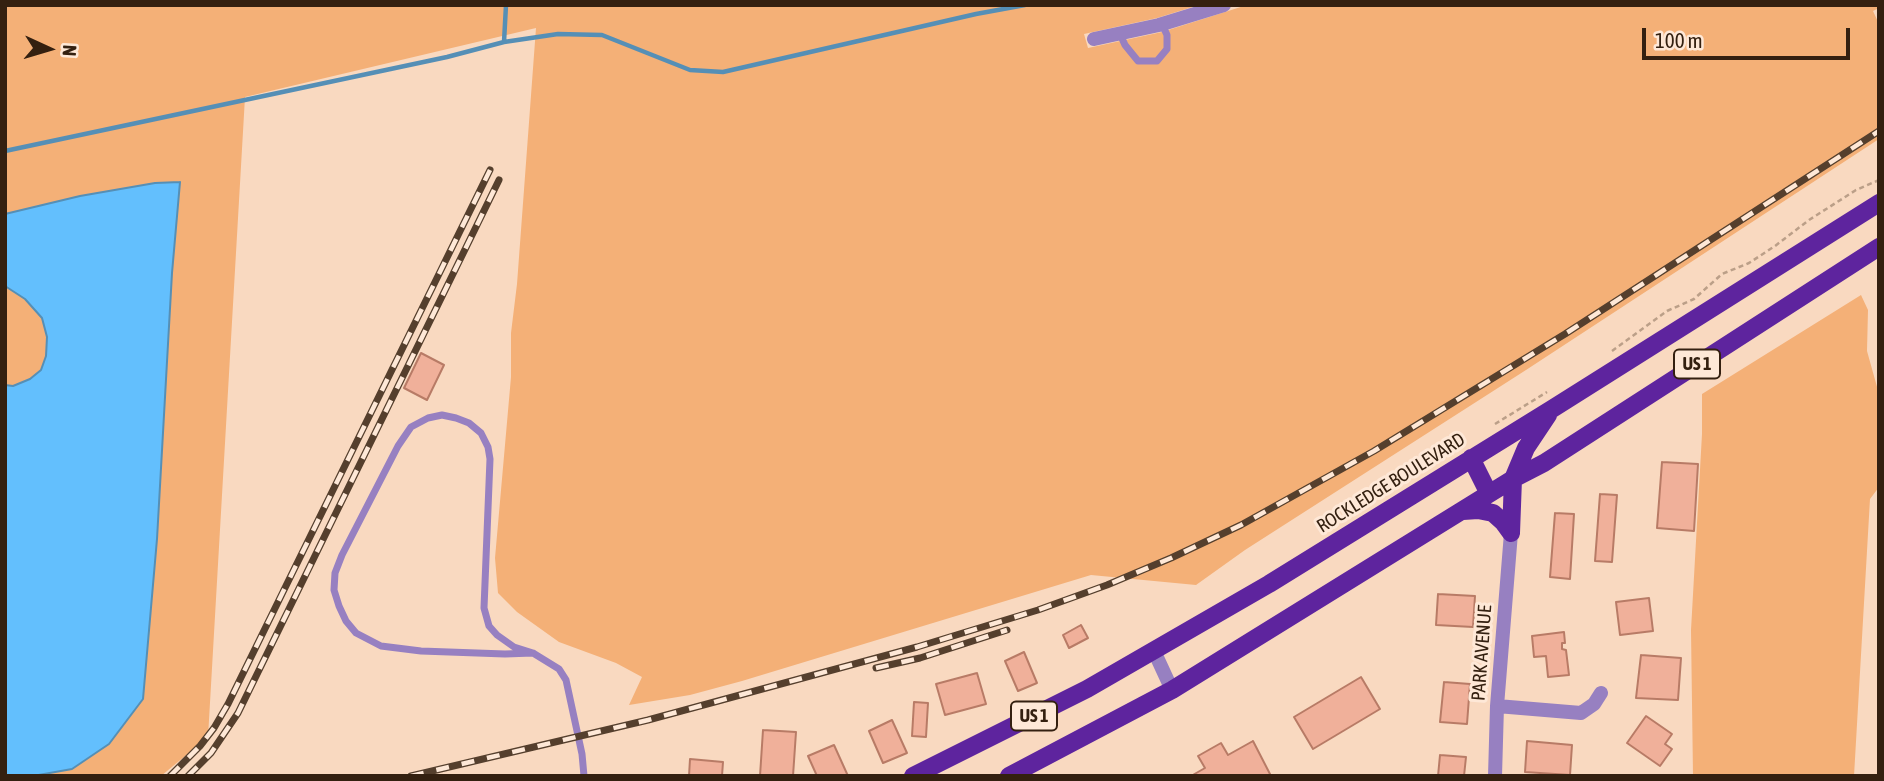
<!DOCTYPE html>
<style>
body{margin:0}
#map{position:relative;width:1884px;height:781px;overflow:hidden;background:#f9d9c0;font-family:"Asap Condensed",sans-serif}
canvas{display:block}
.frame{position:absolute;inset:0;border:7px solid #342010;pointer-events:none}
.north{position:absolute;left:14px;top:14px;width:70px;height:70px;-webkit-text-stroke:5px #fee8d7;paint-order:stroke;rotate:94deg;font-size:19px;font-weight:700;line-height:28px;text-align:center;color:#342010}
.north::after{content:'';display:block;margin:auto;width:24px;height:32px;background:#342010;clip-path:polygon(50% 0,100% 100%,50% 72%,0 100%)}
.scale{position:absolute;left:1642px;top:28px;width:208px;height:32px;box-sizing:border-box;border:4px solid #342010;border-top:0;padding-left:9px;font-size:21px;line-height:24px;white-space:nowrap;color:#342010;-webkit-text-stroke:5px #fee8d7;paint-order:stroke}
</style>
<div id="map">
<canvas width="1884" height="781"></canvas>
<div class="frame"></div>
<div class="north">N</div>
<div class="scale">100 m</div>
</div>
<script>
const c = document.querySelector('canvas').getContext('2d');
c.lineJoin = 'round';
function paint(path, color) { c.fillStyle = color; c.fill(path, 'evenodd'); }
const shape = rows => new Path2D(rows.map(r => 'M' + r).join(''));
function strokePath(path, color, width, dash) { c.strokeStyle = color; c.lineWidth = width; c.lineCap = dash ? 'butt' : 'round'; c.setLineDash(dash || []); c.stroke(path); }
function label(font, color, halo, rows, align = 'center') {
  c.font = font + ' "Asap Condensed",sans-serif'; c.lineWidth = 6; c.setLineDash([]); c.textBaseline = 'middle'; c.strokeStyle = halo; c.fillStyle = color; for (const [text, x, y, turn = 0] of rows) {
    c.save(); c.translate(x, y); c.rotate((+turn || 0) * Math.PI / 180); c.textAlign = isNaN(turn) ? turn : align; if (halo) c.strokeText(text, 0, 0); c.fillText(text, 0, 0); c.restore();
  }
}
paint(shape([
 [5,5,1199,5,1157,18,1084,34,1088,48,1162,32,1247,5,1879,5,1879,8,1873,11,1879,24,1879,139,1526,370,1245,550,1196,585,1091,575,742,681,690,695,629,705,642,677,616,663,559,642,517,612,498,593,495,558,511,377,511,333,517,284,536,28,245,97,208,737,161,776,33,776,72,769,109,744,143,699,172,273,180,182,155,183,80,196,5,214],
 [5,286,25,299,42,318,47,337,46,356,41,370,30,379,13,386,5,385],
 [1861,295,1868,310,1867,351,1879,394,1879,487,1870,499,1854,776,1693,776,1691,630,1702,434,1702,394]
]), '#f4b077');
const water = shape([
 [180,182,172,273,157,539,143,699,109,744,72,769,33,776,5,776,5,385,13,386,30,379,41,370,46,356,47,337,42,318,25,299,5,286,5,214,80,196,155,183,180,182]
]);
paint(water, '#63bffd');
strokePath(water, '#558fb6', 2);
strokePath(shape([
 [504,42,506,5],
 [5,151,447,57,504,42,558,34,602,35,690,70,723,72,976,14,1025,5]
]), '#558fb6', 4.5);
const building = shape([
 [421,353,444,365,427,400,404,388,421,353],
 [1662,462,1698,464,1694,531,1657,528,1662,462],
 [1600,494,1617,495,1612,562,1595,561,1600,494],
 [1555,513,1574,514,1570,579,1550,577,1555,513],
 [1438,594,1475,596,1473,627,1436,625,1438,594],
 [1649,598,1653,631,1620,635,1616,602,1649,598],
 [1081,625,1088,638,1069,648,1063,635,1081,625],
 [1564,632,1565,643,1562,643,1562,649,1566,650,1569,675,1548,677,1546,656,1534,657,1532,636,1564,632],
 [1024,652,1037,683,1018,691,1005,661,1024,652],
 [1641,655,1681,658,1678,700,1636,698,1641,655],
 [977,673,986,704,945,715,936,684,977,673],
 [1361,677,1380,709,1313,749,1294,717,1361,677],
 [1444,682,1470,684,1467,724,1440,722,1444,682],
 [914,702,928,703,926,737,912,736,914,702],
 [1646,716,1672,734,1665,744,1672,749,1660,766,1627,743,1646,716],
 [892,720,907,753,883,763,869,731,892,720],
 [763,730,796,732,793,776,760,776,763,730],
 [1253,741,1271,776,1191,776,1205,768,1198,756,1221,743,1228,755,1253,741],
 [1527,741,1572,745,1570,775,1525,772,1527,741],
 [834,745,848,776,817,776,808,756,834,745],
 [1440,755,1466,757,1464,776,1438,776,1440,755],
 [690,759,723,762,722,776,689,776,690,759]
]);
paint(building, '#f0b09a');
strokePath(building, '#b87b66', 2);
strokePath(shape([
 [1612,351,1667,311,1694,299,1722,274,1749,263,1775,246,1809,220,1856,190,1879,180],
 [1495,424,1547,392]
]), '#bb9f88', 2.5, [5, 3.5]);
strokePath(shape([
 [1120,34,1125,45,1138,61,1157,61,1167,49,1167,35,1162,24],
 [533,653,505,654,421,651,381,646,356,633,346,621,339,606,334,590,335,573,342,555,398,446,411,427,428,418,442,415,456,418,469,423,481,433,488,447,490,459,484,608,489,626,497,635,514,647,533,653,559,669,566,680,582,754,584,776]
]), '#9780c1', 7);
strokePath(shape([
 [1094,39,1159,25,1224,5],
 [1154,651,1172,690],
 [1497,706,1581,713,1594,704,1601,693],
 [1495,776,1497,706,1511,533]
]), '#9780c1', 14);
strokePath(shape([
 [1471,458,1489,494],
 [1463,511,1478,510,1493,513,1503,522,1511,533],
 [1511,533,1513,479,1526,448,1548,415],
 [913,776,1087,689,1269,584,1552,409,1879,203],
 [1009,776,1172,690,1513,479,1544,463,1879,247]
]), '#5e249e', 18);
const rail = shape([
 [876,668,920,658,1007,630],
 [170,776,200,746,214,728,228,704,490,170],
 [188,776,211,753,238,713,499,180],
 [411,776,648,720,917,647,1038,610,1107,585,1171,558,1241,525,1374,451,1565,334,1879,131]
]);
strokePath(rail, '#553f2d', 7);
strokePath(rail, '#fee8d7', 4.5, [13]);
for (const [x, y, w] of [
 [1697,364,46],
 [1034,716,46]
]) { const box = new Path2D(); box.roundRect(x - w / 2, y - 14.5, w, 29, 5); c.fillStyle = '#fee8d7'; c.fill(box); strokePath(box, '#342010', 2); }
label('bold 18px', '#342010', null, [
 ["US 1",1697,364],
 ["US 1",1034,716]
]);
label('19px', '#342010', '#fee8d7', [
 ["ROCKLEDGE BOULEVARD",1391,483,-32],
 ["PARK AVENUE",1482,653,-86]
]);
</script>
